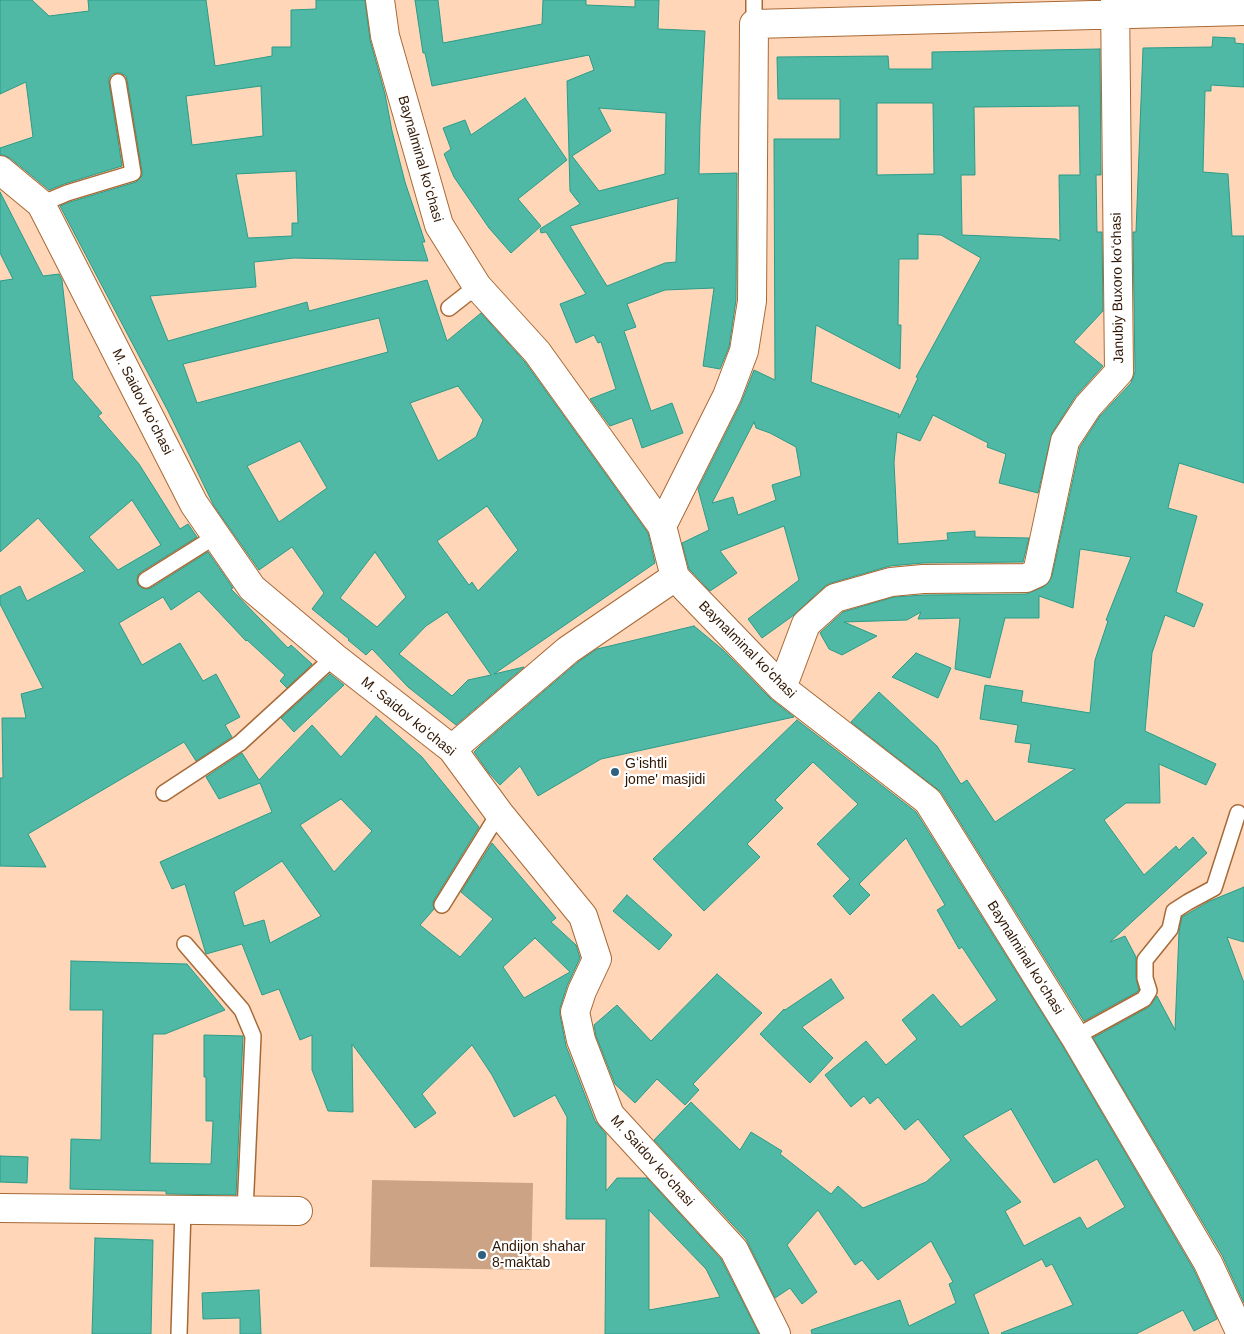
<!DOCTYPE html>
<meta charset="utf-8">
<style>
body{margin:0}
canvas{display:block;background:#ffd6b8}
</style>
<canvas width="1244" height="1334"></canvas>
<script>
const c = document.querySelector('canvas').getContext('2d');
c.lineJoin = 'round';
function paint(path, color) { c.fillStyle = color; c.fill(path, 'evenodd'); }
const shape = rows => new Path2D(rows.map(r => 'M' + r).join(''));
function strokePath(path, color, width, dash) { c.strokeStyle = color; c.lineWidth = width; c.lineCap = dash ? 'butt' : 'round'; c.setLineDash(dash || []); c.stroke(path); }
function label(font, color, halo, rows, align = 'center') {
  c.font = font + ' Arial,sans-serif'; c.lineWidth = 4.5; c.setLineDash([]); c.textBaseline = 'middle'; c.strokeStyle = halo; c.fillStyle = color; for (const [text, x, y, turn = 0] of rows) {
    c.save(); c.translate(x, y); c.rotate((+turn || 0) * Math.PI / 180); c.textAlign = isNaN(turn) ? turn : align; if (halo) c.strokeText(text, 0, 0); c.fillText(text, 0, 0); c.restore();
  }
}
paint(shape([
 [372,1180,533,1183,531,1270,370,1267]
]), '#cca384');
const building = shape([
 [0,0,32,0,49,16,89,11,88,0,206,0,215,66,272,56,272,47,291,47,291,10,316,9,316,0,365,0,370,40,385,94,392,131,405,182,425,242,422,242,428,261,294,258,254,262,256,287,150,296,168,341,307,302,309,311,427,280,447,341,481,313,525,362,648,533,655,563,494,674,524,667,456,725,408,687,372,649,366,655,348,640,349,639,312,609,324,593,292,547,259,570,214,506,168,411,60,206,70,202,136,182,142,176,142,171,127,80,126,76,121,73,116,73,112,74,109,78,109,83,122,166,64,184,49,190,10,158,3,155,0,155,0,148,33,137,26,82,0,94,0,0],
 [261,86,263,136,192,145,186,96,261,86],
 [296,171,298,223,292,223,292,236,248,238,236,174,296,171],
 [379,318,388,352,197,403,183,364,379,318],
 [458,386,483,420,476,437,438,461,410,403,458,386],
 [300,441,327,488,279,522,247,466,300,441],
 [487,506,518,550,478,591,472,582,469,585,437,541,487,506],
 [375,552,406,597,377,627,340,598,375,552],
 [447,612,491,675,468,680,452,696,399,654,426,626,447,612],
 [415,0,438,0,443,43,542,24,543,0,586,0,586,5,635,7,635,0,659,0,658,29,705,31,700,125,699,174,737,173,736,300,729,347,720,369,703,366,714,288,665,290,627,304,636,327,624,331,651,411,672,403,683,433,642,448,632,418,610,426,590,399,616,389,601,342,598,343,594,335,576,343,560,304,586,294,546,232,541,233,540,229,580,204,570,191,567,81,594,70,589,55,432,86,425,53,423,53,415,0],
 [599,108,666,113,665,174,599,191,572,156,611,131,599,108],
 [678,198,676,262,665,263,607,286,570,226,678,198],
 [1213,37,1235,38,1235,43,1244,44,1244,87,1211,85,1211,91,1205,91,1203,172,1228,174,1232,236,1244,236,1244,483,1179,463,1168,508,1197,516,1176,592,1203,604,1194,627,1165,615,1152,653,1145,731,1216,764,1206,785,1159,764,1160,803,1126,803,1104,820,1144,875,1176,846,1179,850,1193,837,1207,853,1110,942,1125,936,1136,957,1136,978,1139,990,1137,992,1084,1021,941,792,851,722,879,692,937,746,961,784,967,780,995,822,1075,769,1028,762,1031,744,1015,742,1018,725,980,719,985,685,1023,691,1021,702,1090,713,1095,660,1108,621,1106,620,1131,557,1080,549,1073,608,1039,596,1039,618,1005,618,990,678,955,669,960,618,918,619,921,612,907,620,844,622,877,636,842,655,829,649,820,633,843,612,894,597,924,595,1026,594,1043,587,1049,582,1052,576,1080,447,1100,416,1131,383,1135,372,1133,232,1136,232,1143,48,1212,47,1213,37],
 [1100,49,1101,175,1096,175,1097,232,1102,232,1103,311,1074,342,1103,366,1075,397,1052,433,1038,493,999,483,1006,454,987,447,988,443,933,415,920,441,897,432,894,462,898,544,948,540,947,533,975,531,975,537,1029,538,1023,562,923,563,890,566,831,583,825,586,794,615,762,638,748,619,799,580,784,526,720,551,737,573,710,591,689,569,682,543,709,530,698,489,741,403,754,370,775,380,774,139,840,139,840,99,778,99,777,57,888,56,889,69,932,69,932,52,1100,49],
 [877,103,933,103,934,174,877,175,877,103],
 [1079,106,1080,175,1059,175,1060,241,1056,239,962,235,961,175,975,175,974,107,1079,106],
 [918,234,941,235,981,258,916,377,918,378,899,418,899,414,811,382,816,325,900,369,901,325,898,325,899,259,918,259,918,234],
 [754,422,756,428,770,433,796,447,801,476,772,485,776,500,738,515,733,497,712,503,754,422],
 [525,98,567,160,518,199,541,226,511,253,489,228,454,177,444,154,451,149,443,128,465,120,471,135,525,98],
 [0,192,43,276,59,274,62,280,73,379,102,413,98,416,139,464,180,529,188,524,197,537,141,572,138,575,137,580,138,585,142,588,146,589,151,588,208,552,233,588,231,589,288,648,291,645,312,664,287,688,280,681,285,675,247,640,246,641,199,591,171,610,163,597,119,623,142,665,180,643,203,681,216,674,240,717,225,725,232,737,196,761,184,742,28,834,46,867,0,866,0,778,3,778,2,718,26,718,21,694,43,688,0,604,0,596,20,586,27,601,85,571,38,518,0,552,0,281,13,279,0,253,0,192],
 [132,500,161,545,118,570,89,537,132,500],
 [694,626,723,650,771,699,794,717,601,759,538,796,520,766,500,785,489,773,474,752,481,745,578,662,597,649,694,626],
 [916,653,951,668,938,698,892,677,916,653],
 [330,674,344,685,294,732,281,718,330,674],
 [376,716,422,757,479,827,434,900,433,904,434,909,420,925,460,957,493,919,461,892,492,843,556,918,551,922,576,945,580,958,567,986,560,1008,560,1015,566,1046,595,1121,606,1134,606,1191,617,1178,647,1178,721,1259,759,1334,605,1334,606,1219,566,1219,567,1117,555,1095,514,1117,492,1075,472,1045,422,1094,436,1113,415,1128,352,1044,353,1112,328,1111,312,1070,312,1035,300,1040,279,989,262,995,242,944,206,954,185,884,172,889,160,862,272,812,260,783,219,799,206,777,242,753,259,780,312,725,341,757,376,716],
 [341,799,372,831,334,872,300,825,341,799],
 [282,861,321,916,270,943,264,920,244,926,234,892,282,861],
 [535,938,570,972,524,998,503,967,535,938],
 [649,1210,706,1269,720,1297,649,1310,649,1210],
 [797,720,916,812,1062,1045,1194,1270,1217,1319,1194,1331,1183,1310,1136,1334,1002,1334,1001,1333,1073,1305,1052,1264,1046,1267,1042,1259,973,1295,974,1295,989,1334,812,1334,811,1330,900,1300,909,1326,956,1303,949,1284,953,1282,931,1241,878,1280,862,1260,855,1265,818,1210,787,1245,817,1292,802,1304,790,1288,775,1298,746,1239,654,1140,691,1102,740,1150,751,1132,782,1151,780,1154,831,1194,838,1186,863,1208,926,1182,951,1160,918,1119,905,1130,878,1097,870,1104,864,1096,851,1107,825,1075,866,1041,886,1065,917,1039,902,1020,933,994,961,1027,997,1000,962,947,959,949,937,910,945,905,906,838,859,884,870,895,850,915,833,896,850,879,817,844,858,804,813,762,775,800,783,808,747,844,760,857,704,911,653,859,797,720],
 [1011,1109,1054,1183,1097,1159,1125,1207,1087,1229,1080,1217,1024,1246,1005,1211,1021,1202,963,1136,1011,1109],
 [1244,887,1244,942,1227,937,1244,983,1244,1303,1222,1255,1093,1038,1149,1007,1157,996,1175,1030,1179,932,1182,917,1210,901,1244,887],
 [627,895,672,935,659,950,613,911,627,895],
 [71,961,187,964,225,1010,165,1034,153,1034,150,1163,211,1164,213,1121,206,1121,206,1077,204,1077,204,1035,243,1036,236,1195,166,1194,166,1191,70,1189,71,1139,101,1140,103,1010,70,1010,71,961],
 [717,974,762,1013,693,1084,699,1090,685,1105,657,1079,635,1103,615,1084,596,1036,594,1025,617,1005,651,1041,717,974],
 [831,979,844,998,802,1027,833,1058,810,1083,760,1034,784,1009,785,1010,831,979],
 [0,1156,28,1157,27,1183,0,1182,0,1156],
 [95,1238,153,1240,151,1334,92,1334,95,1238],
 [259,1290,261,1334,240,1334,240,1318,203,1319,202,1293,259,1290]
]);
paint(building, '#4fb9a5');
strokePath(building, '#2b9b88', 1);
const lane = shape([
 [754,0,754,24],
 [41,204,67,193,133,173,118,82],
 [449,308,477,286],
 [146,580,216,536],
 [164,793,240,743,334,657],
 [442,905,499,813],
 [185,944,242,1010,253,1036,245,1211],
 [1075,1037,1144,999,1149,991,1145,978,1145,960,1170,929,1174,911,1188,902,1214,888,1238,813],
 [179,1334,183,1210]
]);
const street = shape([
 [380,0,385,36,439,225,477,286,537,352,662,526,675,577,782,688,928,801,1075,1037,1208,1263,1241,1334],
 [0,170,41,204,194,504,252,588,334,657,452,749,499,813,583,916,597,959,582,991,575,1012,581,1040,610,1115,734,1250,776,1334],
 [662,526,727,396,744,351,752,301,754,24,1244,11],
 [782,688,806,624,835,598,891,582,923,579,1026,578,1037,573,1065,441,1088,406,1119,372,1115,0],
 [452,749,568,650,675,577],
 [0,1208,298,1211]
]);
strokePath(lane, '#a76a37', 18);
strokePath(street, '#a76a37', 30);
strokePath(lane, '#fff', 15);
strokePath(street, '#fff', 28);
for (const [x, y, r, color] of [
 [615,772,5,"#30607f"],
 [482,1255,5,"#30607f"]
]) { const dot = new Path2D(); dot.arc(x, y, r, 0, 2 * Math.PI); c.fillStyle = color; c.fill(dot); strokePath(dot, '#fff', 2); }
label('14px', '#301703', '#fff', [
 ["Baynalminal koʻchasi",420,159,74],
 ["Janubiy Buxoro koʻchasi",1118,288,-91],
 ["M. Saidov koʻchasi",142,402,63],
 ["Baynalminal koʻchasi",747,650,45],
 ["M. Saidov koʻchasi",408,717,39],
 ["Baynalminal koʻchasi",1025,958,58],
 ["M. Saidov koʻchasi",652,1161,48]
]);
label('14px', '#301703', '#fff', [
 ["Gʻishtli",625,764],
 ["jome' masjidi",625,780],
 ["Andijon shahar",492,1247],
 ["8-maktab",492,1263]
], 'left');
</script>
